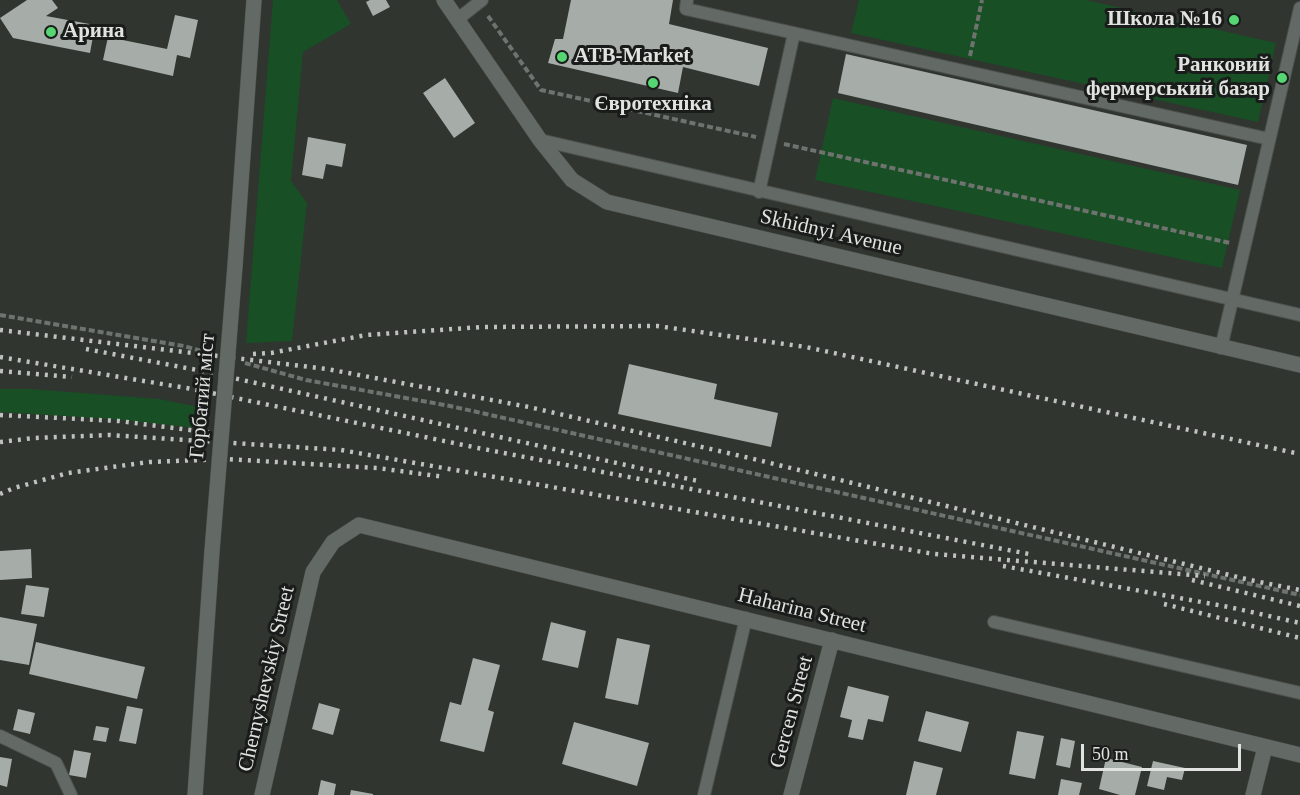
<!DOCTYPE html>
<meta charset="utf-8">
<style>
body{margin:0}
#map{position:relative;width:1300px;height:795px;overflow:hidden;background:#303530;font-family:Georgia,serif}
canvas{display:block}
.scale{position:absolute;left:1081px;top:744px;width:160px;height:27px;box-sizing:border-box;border:3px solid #e0e3e0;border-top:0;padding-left:8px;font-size:18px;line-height:21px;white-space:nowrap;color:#e0e3e0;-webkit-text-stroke:4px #191c1a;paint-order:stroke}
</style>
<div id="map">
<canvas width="1300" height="795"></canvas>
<div class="scale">50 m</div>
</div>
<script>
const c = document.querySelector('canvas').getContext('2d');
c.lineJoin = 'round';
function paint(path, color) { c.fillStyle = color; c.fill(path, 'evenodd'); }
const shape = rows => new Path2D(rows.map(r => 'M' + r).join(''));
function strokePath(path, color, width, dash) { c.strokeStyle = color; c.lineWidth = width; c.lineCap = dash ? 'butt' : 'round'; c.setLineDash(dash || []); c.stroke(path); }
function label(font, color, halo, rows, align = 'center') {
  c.font = font + ' Georgia,serif'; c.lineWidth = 6; c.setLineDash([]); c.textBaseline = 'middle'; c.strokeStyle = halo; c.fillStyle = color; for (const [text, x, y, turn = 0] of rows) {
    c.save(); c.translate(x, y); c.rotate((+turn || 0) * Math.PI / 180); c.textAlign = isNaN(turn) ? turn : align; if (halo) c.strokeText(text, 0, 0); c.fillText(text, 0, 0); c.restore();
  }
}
paint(shape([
 [273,0,337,0,351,24,303,52,291,181,307,203,292,341,246,343],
 [859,0,1086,0,1276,43,1258,122,851,33],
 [833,98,1240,190,1222,268,815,180],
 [0,389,31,389,159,399,209,409,207,429,112,419,0,412]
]), '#184f25');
paint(shape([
 [27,0,52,0,58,8,46,16,95,25,90,53,13,38,0,18],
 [370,0,386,0,390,7,373,16,366,2],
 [571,0,673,0,669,24,768,48,759,86,683,67,678,93,548,63,555,39,563,39],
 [175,15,198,20,190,58,177,55,173,76,103,60,108,37,167,49],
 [846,54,1247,145,1238,185,838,93],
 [445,78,475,123,454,138,423,93],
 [308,137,346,144,342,167,326,164,323,179,302,175],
 [629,364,717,384,714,399,778,413,771,447,618,414],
 [31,549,32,578,0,580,0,551],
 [26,585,49,588,44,617,21,614],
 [0,617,37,624,29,665,0,660],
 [551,622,586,631,578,668,542,660],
 [617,638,650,645,638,705,605,698],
 [36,642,145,667,137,699,29,674],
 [473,658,500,665,488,710,494,712,484,752,440,741,450,702,461,705],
 [848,686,889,696,883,722,868,719,863,740,848,737,852,720,840,717],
 [319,703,340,709,333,735,312,729],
 [127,706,143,709,136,744,119,741],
 [18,709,35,713,30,734,13,730],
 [926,711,969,722,961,752,918,741],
 [574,722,649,743,637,786,562,764],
 [96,726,109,728,106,742,93,740],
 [1017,731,1044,736,1035,779,1009,774],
 [1061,738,1075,741,1070,768,1056,765],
 [74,750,91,753,86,778,69,775],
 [0,757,12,759,7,787,0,785],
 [1106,758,1142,767,1135,795,1120,795,1099,789],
 [914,761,943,768,936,795,906,795],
 [1153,761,1185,768,1182,780,1167,777,1164,790,1147,786],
 [1061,779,1082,783,1079,795,1058,795],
 [321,780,336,784,334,795,318,795],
 [351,790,373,794,373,795,350,795]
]), '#a6aca7');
const service = shape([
 [687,0,686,9,1269,139],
 [458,19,482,0],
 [540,140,1300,315],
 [759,192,794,33],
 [1221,348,1300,8],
 [994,622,1300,693],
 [0,736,56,763,71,795],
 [704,795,746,618]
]);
const minor = shape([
 [262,795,313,572,333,542,359,525,1300,755],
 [791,795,832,640],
 [1253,795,1265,747]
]);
const tertiary = shape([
 [235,266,254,0],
 [195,795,212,551]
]);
const secondary = shape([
 [444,0,540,140,572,180,607,202,1300,365]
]);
strokePath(service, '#4c504c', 14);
strokePath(minor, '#4c504c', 16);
strokePath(tertiary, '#4c504c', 16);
strokePath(secondary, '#4c504c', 16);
strokePath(shape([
 [488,16,541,90,756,137],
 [970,56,982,0],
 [784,144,1230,243],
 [0,315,184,346,212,354],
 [245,363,306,380,450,406,1300,595]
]), '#6f736f', 4, [6, 3]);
strokePath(service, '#636964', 12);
strokePath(minor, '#636964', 15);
strokePath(tertiary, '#636964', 15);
strokePath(secondary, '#636964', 15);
strokePath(shape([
 [0,330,327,369,529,407,758,460,1250,580,1300,590],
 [86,349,197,370,698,481],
 [253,354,271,353,366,335,482,327,657,326,806,347,1300,454],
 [0,357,192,389,478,448,1029,554],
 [0,371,72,377],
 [0,415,119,421,213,433],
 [0,442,34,438,109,435,341,450,934,554,1205,576],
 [0,494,14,488,68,473,149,462,226,459,377,468,445,477],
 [1003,566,1229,607,1300,623],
 [1192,580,1300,606],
 [1164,604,1300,638]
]), '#bfc2bf', 4.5, [3, 6]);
const tertiaryBridge = shape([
 [212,551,235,266]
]);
strokePath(tertiaryBridge, '#4c504c', 16, []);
strokePath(tertiaryBridge, '#636964', 15);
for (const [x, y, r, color] of [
 [1234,20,6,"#55d672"],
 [51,32,6,"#55d672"],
 [562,57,6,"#55d672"],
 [1282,78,6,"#55d672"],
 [653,83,6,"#55d672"]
]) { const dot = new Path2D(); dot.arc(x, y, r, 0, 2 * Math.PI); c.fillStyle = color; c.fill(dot); strokePath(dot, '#191c1a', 2); }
label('bold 21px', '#e0e3e0', '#191c1a', [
 ["Школа №16",1222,20],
 ["Арина",63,32,"left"],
 ["ATB-Market",574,57,"left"],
 ["Ранковий",1270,66],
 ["фермерський базар",1270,90],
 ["Євротехніка",653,105,"center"]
], 'right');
label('21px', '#e0e3e0', '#191c1a', [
 ["Skhidnyi Avenue",831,233,13],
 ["Горбатий міст",203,396,-85],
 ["Haharina Street",802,611,14],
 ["Chernyshevskiy Street",267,679,-77],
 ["Gercen Street",792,712,-75]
]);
</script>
